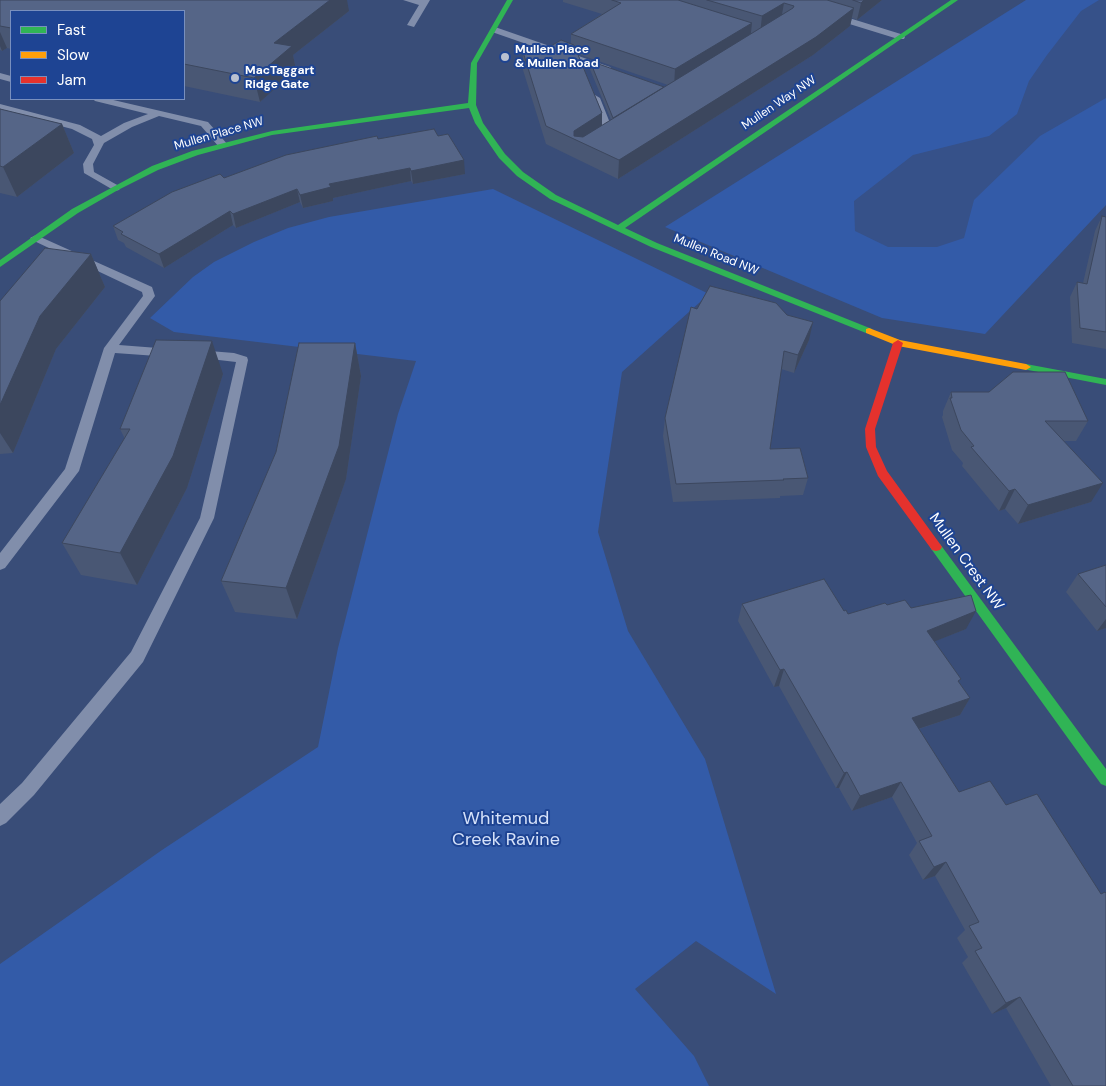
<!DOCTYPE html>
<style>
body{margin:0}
#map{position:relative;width:1106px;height:1086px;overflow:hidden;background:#394d78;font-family:"DM Sans",sans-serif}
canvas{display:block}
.legend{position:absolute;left:10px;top:10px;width:175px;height:90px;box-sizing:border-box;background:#1e4493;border:1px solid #788fbe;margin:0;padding:6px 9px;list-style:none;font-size:15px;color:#fff}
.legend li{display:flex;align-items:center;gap:10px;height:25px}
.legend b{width:25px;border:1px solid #788fbe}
</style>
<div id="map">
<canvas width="1106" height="1086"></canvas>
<ul class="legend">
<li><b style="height:6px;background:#30b455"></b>Fast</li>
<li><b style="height:6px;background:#ff9f0a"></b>Slow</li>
<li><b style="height:6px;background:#e5322d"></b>Jam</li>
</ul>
</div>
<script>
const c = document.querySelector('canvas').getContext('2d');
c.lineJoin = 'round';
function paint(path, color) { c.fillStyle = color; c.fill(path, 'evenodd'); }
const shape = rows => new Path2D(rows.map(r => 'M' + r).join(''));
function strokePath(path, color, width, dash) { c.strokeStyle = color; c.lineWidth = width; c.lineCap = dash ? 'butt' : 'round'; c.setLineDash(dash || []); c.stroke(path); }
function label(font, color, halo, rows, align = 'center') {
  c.font = font + ' "DM Sans",sans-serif'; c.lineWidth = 4; c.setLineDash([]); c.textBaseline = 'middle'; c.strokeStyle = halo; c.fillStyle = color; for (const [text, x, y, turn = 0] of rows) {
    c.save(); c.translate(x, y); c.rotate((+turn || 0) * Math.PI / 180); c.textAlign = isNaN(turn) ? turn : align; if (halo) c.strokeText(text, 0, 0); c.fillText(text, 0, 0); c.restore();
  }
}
paint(shape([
 [1026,0,1106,0,1106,205,985,334,882,318,665,227],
 [493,189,709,294,622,372,598,532,628,631,705,759,776,994,696,941,635,989,694,1056,709,1086,0,1086,0,964,162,850,318,747,338,648,398,414,416,361,174,332,150,318,193,277,214,262,254,242,288,228,329,217]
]), '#335ba8');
paint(shape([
 [1099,0,1106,0,1106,98,1040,136,974,200,964,238,937,247,888,247,855,231,854,201,913,155,989,136,1017,114,1029,81,1047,55,1081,11]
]), '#365189');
paint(shape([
 [403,0,430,0,414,27,407,25,419,5,403,0],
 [833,13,904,35,905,37,904,39,898,39,830,18,829,16,833,13],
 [495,27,610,67,612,69,610,71,604,71,492,32,491,30,495,27],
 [0,73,11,76,11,82,0,79,0,73],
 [595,95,600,98,614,133,613,135,609,136,604,133,590,98,595,95],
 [93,99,109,99,208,122,228,145,227,147,219,147,201,126,159,116,132,127,104,143,93,164,94,172,119,186,120,188,119,190,115,191,84,173,83,164,94,145,92,139,72,129,0,110,0,104,80,125,101,136,124,123,148,114,95,101,93,99],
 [36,235,152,287,155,296,119,345,171,349,177,353,171,357,115,353,79,471,5,568,0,570,0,553,65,469,104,348,143,296,142,292,32,240,30,238,36,235],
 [197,350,234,353,247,357,248,360,214,518,143,662,34,795,6,823,0,826,0,804,22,783,131,652,200,518,236,362,193,357,191,354,193,351,197,350]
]), '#818eab');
paint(shape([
 [507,0,513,0,477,63,476,105,483,123,505,154,523,172,556,195,618,225,951,0,958,0,625,228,657,243,872,329,872,333,866,333,651,247,550,199,517,176,499,158,475,123,469,108,272,135,198,155,158,170,118,190,78,213,0,267,0,260,72,209,152,166,192,151,272,131,468,103,471,63,507,0],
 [1026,364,1106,379,1106,385,1023,369,1021,367,1026,364],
 [936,543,940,544,1106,769,1106,786,1101,784,932,550,930,547,932,544,936,543]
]), '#30b455');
paint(shape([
 [869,328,900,340,1026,364,1031,367,1026,370,898,346,866,333,866,329,869,328]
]), '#ff9f0a');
paint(shape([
 [898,340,903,343,875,429,876,447,887,471,940,544,942,547,940,550,936,551,932,550,878,476,866,447,865,429,893,343,898,340]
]), '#e5322d');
paint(shape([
 [0,0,349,11,293,55,296,70,260,102,184,86,184,11,11,11,11,49,7,48,2,51,0,50],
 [563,0,882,0,857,20,852,18,850,26,813,55,618,179,546,144,523,70,523,52,544,50,571,44,571,34,602,14,563,2],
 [578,54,668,85,664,88,590,61,589,67,611,120,602,126,602,113],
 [0,109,62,124,74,153,17,197,0,193],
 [438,136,465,174,413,184,411,181,333,198,333,201,303,208,300,202,236,228,233,225,164,268,126,247,124,243,118,240,113,226,224,178,378,139],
 [1102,216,1106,217,1106,349,1072,343,1070,297,1077,282,1083,283,1095,231],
 [91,254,105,287,56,349,13,453,0,454,0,301],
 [697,309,809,340,794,373,781,369,770,449,808,478,803,495,780,496,780,498,673,502,663,436,665,418],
 [355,343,361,376,346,479,297,619,235,612,221,581],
 [223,374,187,488,137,585,81,575,62,543,125,439,120,429],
 [951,392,1088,421,1076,441,1064,441,1091,502,1018,524,1005,509,999,511,962,466,963,463,952,450,942,417,943,415,943,411],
 [1106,565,1106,628,1097,631,1066,592,1078,574],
 [742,604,844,611,848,614,887,605,911,608,966,629,935,641,959,682,970,698,960,715,919,729,1106,1086,1051,1086,1006,1008,992,1014,962,963,968,957,957,938,965,930,935,876,923,880,909,855,917,843,892,797,852,811,839,788,836,788,779,686,774,687,738,621]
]), '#495774');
paint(shape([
 [330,0,347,0,349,11,293,55,296,70,260,102,254,78,274,43],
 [864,0,882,0,857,20,861,3],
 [784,3,781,20,760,34,762,16],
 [854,8,850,26,813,55,618,179,619,160],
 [752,23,750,41,674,87,675,69],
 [0,32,7,48,2,51,0,46],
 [664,87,613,124,613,118],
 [602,113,602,131,583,143,574,139,574,131],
 [62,124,74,153,17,197,3,167],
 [464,160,465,174,413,184,411,171],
 [410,168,411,181,333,198,333,201,303,208,300,195,329,184],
 [297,189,300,202,236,228,233,214],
 [230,211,233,225,164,268,159,254],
 [91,254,105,287,56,349,13,453,0,433,0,405,40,316],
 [813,322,809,340,794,373,798,355],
 [212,341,223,374,187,488,137,585,120,553],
 [355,343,361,376,346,479,297,619,286,588],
 [1103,483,1091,502,1018,524,1028,505],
 [1015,489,1005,509,999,511,1009,491],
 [976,611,966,629,918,648,927,631],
 [1106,619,1106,628,1097,631],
 [784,669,779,686,774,687,780,670],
 [970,698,960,715,903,734,912,718],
 [847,772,839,788,836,788,844,773],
 [901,782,892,797,852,811,860,796],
 [946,862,935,876,923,880,934,867],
 [1020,997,1006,1008,992,1014,1006,1003]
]), '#3c475e');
const building = shape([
 [0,0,330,0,274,43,292,46,254,78,184,64,184,11,11,11,11,28,0,26,0,0],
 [612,0,678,0,752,23,675,69,571,34,621,3,612,0],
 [707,0,827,0,854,8,816,37,619,160,546,126,523,52,544,50,561,40,574,45,602,113,574,131,574,136,583,137,793,8,794,6,784,3,762,16,707,0],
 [853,0,864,0,861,3,853,0],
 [590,61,664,87,613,118,590,61],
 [0,109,62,124,3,167,0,166,0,109],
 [434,129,438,136,448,134,464,160,411,171,410,168,329,184,331,187,300,195,297,189,233,214,230,211,159,254,121,234,123,232,113,226,172,192,220,174,224,178,286,155,377,136,378,139,434,129],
 [1102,216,1106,217,1106,332,1080,328,1077,282,1087,284,1102,216],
 [45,248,91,254,40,316,0,405,0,301,45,248],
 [710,286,776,303,787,315,813,322,798,355,784,351,770,449,800,448,808,478,783,479,784,480,676,484,665,418,691,307,697,309,710,286],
 [156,340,212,341,173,456,120,553,62,543,130,429,120,429,156,340],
 [299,343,355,343,339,446,286,588,221,581,276,452,299,343],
 [1013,372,1065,372,1088,421,1045,421,1103,483,1028,505,1015,489,1009,491,971,447,974,446,961,430,950,398,952,398,951,392,989,392,1013,372],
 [1106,565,1106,607,1078,574,1106,565],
 [824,579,844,611,846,610,848,614,885,603,887,605,905,600,911,608,971,595,976,611,927,631,961,679,958,681,970,698,912,718,959,792,990,781,1006,805,1037,794,1101,894,1105,892,1106,893,1106,1086,1073,1086,1020,997,1006,1003,975,951,982,948,969,926,979,922,946,862,934,867,919,841,932,836,901,782,860,796,847,772,844,773,784,669,780,670,742,604,824,579]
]);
paint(building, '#556587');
strokePath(building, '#3c475e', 1);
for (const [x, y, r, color] of [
 [505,57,5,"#bac1d0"],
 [235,78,5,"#bac1d0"]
]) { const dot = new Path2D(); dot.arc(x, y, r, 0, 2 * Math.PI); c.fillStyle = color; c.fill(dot); strokePath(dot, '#1e4493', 2); }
label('bold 12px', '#fff', '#1e4493', [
 ["Mullen Place",515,50],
 ["& Mullen Road",515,64],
 ["MacTaggart",245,71],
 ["Ridge Gate",245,85]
], 'left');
label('12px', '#fff', '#1e4493', [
 ["Mullen Way NW",779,103,-34],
 ["Mullen Place NW",219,134,-16],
 ["Mullen Road NW",716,255,22]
]);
label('15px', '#fff', '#1e4493', [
 ["Mullen Crest NW",966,562,54]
]);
label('18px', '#d6e2fa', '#1e4493', [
 ["Whitemud",506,819],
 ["Creek Ravine",506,840]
]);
</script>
